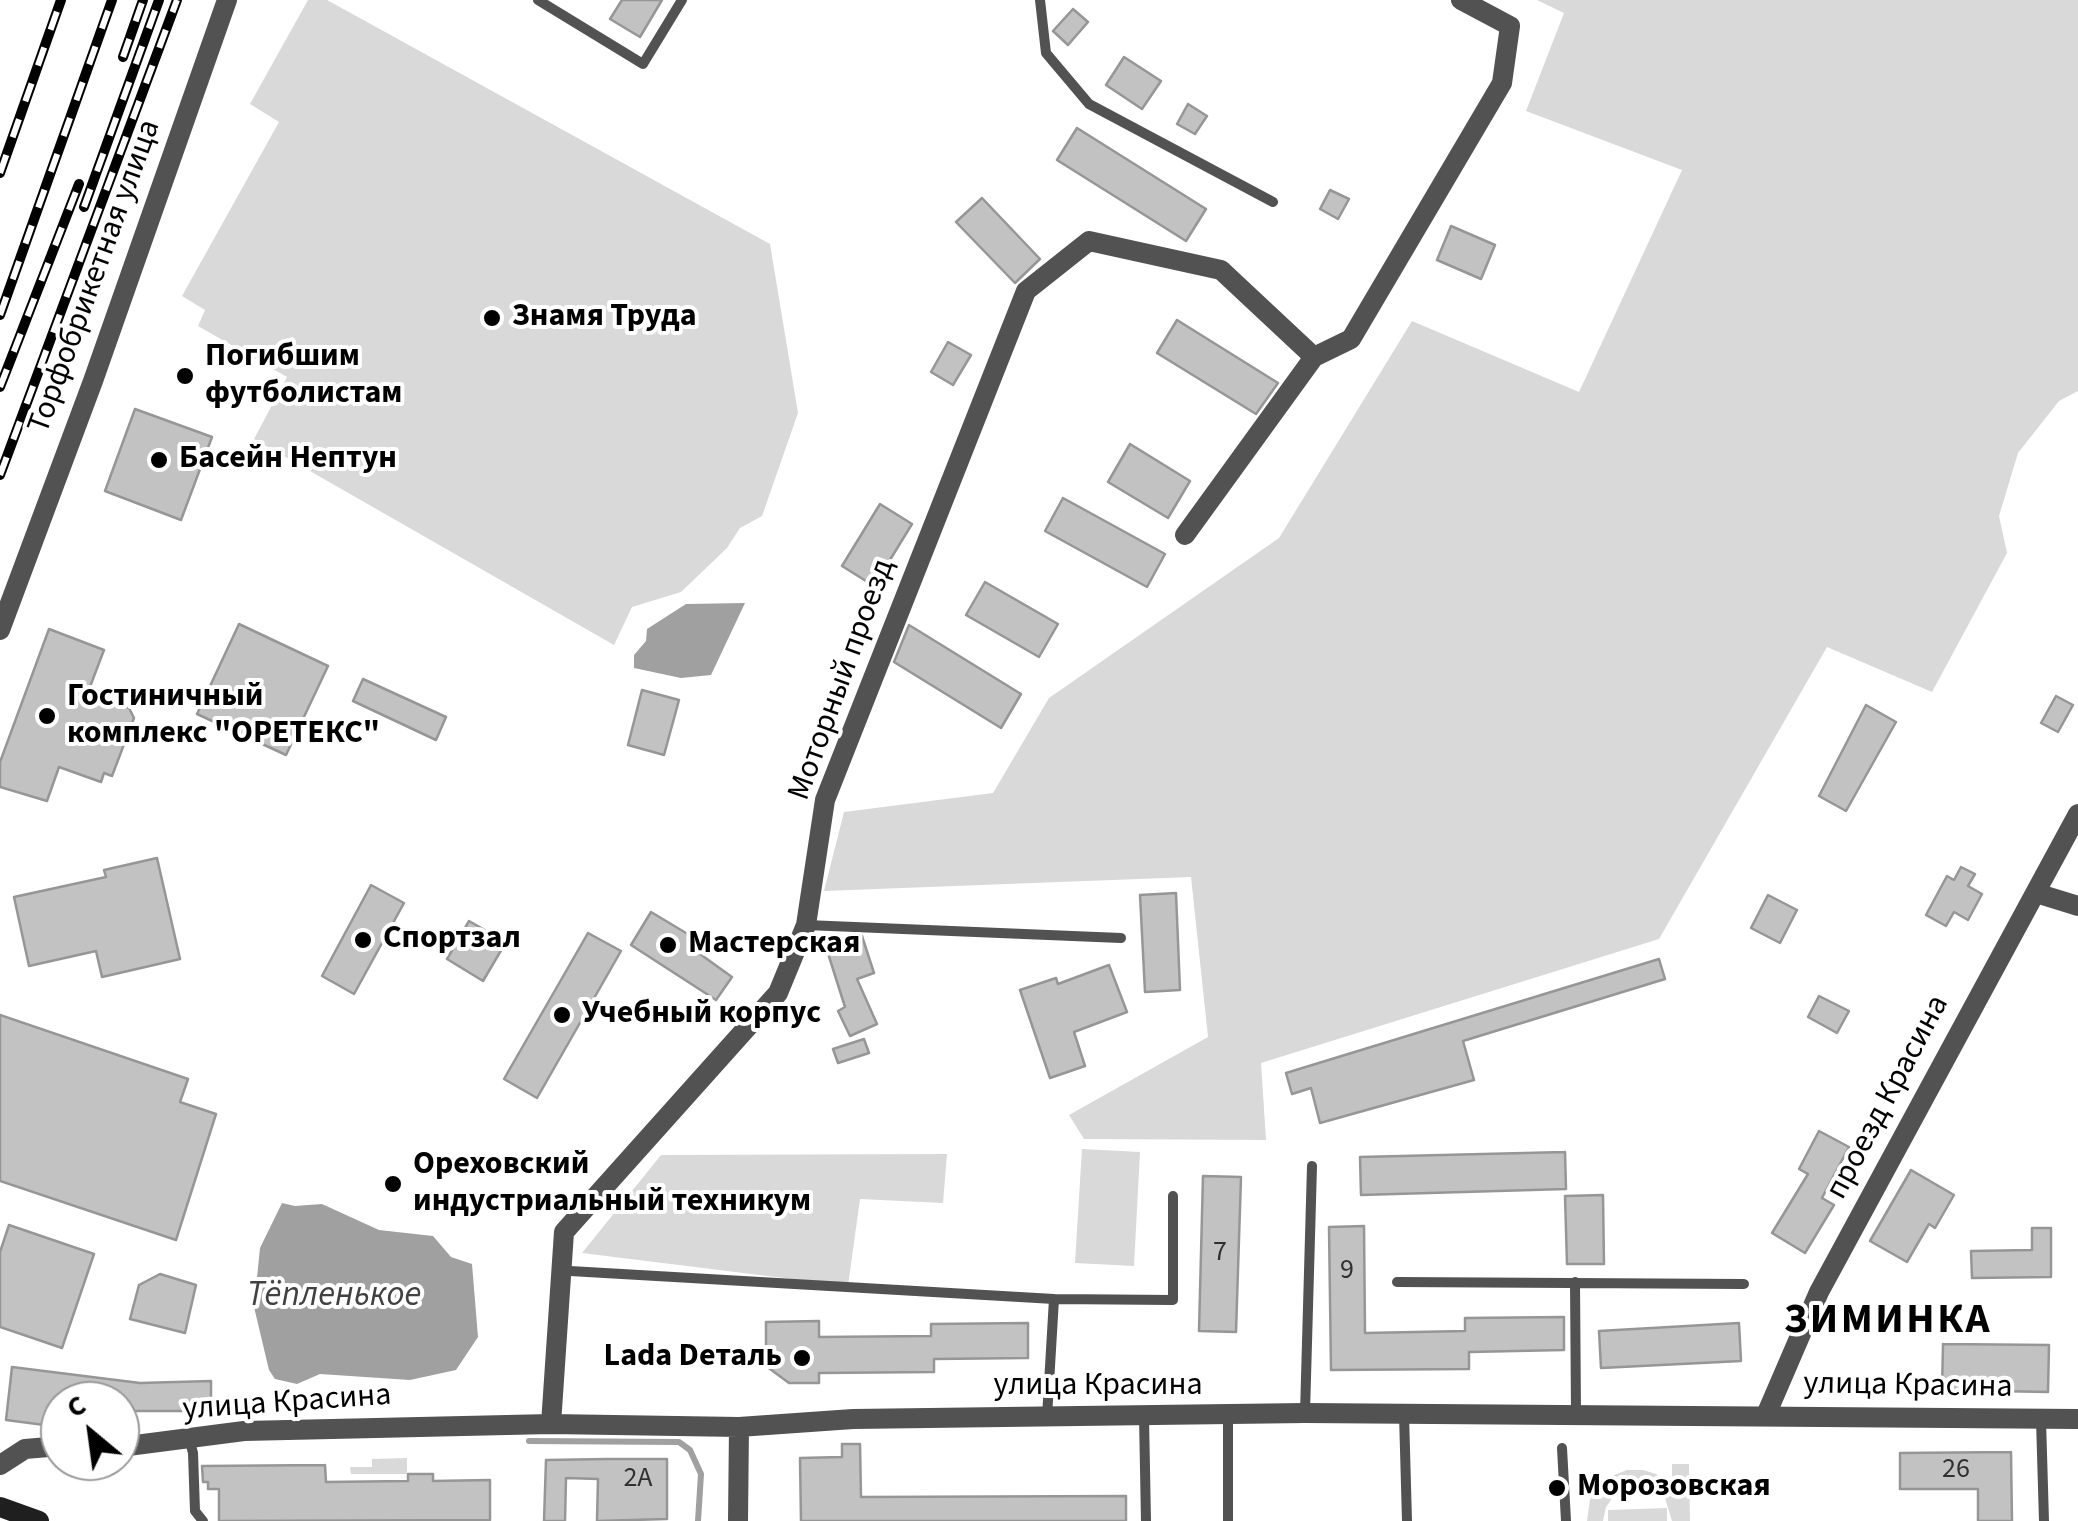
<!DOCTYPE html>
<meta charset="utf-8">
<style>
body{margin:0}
#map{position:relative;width:2078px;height:1521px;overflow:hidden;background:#fff;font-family:"Source Sans 3",sans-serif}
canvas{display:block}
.north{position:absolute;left:40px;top:1381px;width:100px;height:100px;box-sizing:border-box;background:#fff;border:2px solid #999;border-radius:50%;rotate:331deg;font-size:28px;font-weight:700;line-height:40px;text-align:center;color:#000}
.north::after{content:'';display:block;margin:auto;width:35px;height:45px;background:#000;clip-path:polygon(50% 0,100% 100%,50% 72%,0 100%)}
</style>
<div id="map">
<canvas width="2078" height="1521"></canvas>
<div class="north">С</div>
</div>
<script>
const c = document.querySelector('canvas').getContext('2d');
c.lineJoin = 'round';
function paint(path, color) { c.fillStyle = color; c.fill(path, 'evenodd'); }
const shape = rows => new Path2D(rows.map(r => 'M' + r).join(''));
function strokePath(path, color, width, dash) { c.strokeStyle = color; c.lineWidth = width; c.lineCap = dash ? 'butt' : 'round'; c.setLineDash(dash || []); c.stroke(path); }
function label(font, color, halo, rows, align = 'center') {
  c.font = font + ' "Source Sans 3",sans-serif'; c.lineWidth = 8; c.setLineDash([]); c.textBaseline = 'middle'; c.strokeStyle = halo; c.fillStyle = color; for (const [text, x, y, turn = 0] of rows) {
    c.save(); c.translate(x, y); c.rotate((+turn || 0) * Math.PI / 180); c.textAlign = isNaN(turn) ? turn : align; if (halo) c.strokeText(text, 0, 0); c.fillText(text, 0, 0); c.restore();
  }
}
paint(shape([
 [308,0,327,0,770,244,798,413,762,516,740,528,727,548,681,592,632,607,614,645,254,439,287,377,198,326,205,310,182,296,279,122,250,104],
 [1537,0,2078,0,2078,391,2059,401,2018,453,1999,516,2007,553,1932,692,1827,647,1659,939,1261,1063,1266,1140,1084,1139,1069,1115,1208,1037,1191,877,824,891,844,812,993,793,1049,698,1279,538,1412,321,1579,392,1682,170,1526,111,1564,13],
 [1082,1149,1140,1152,1134,1266,1075,1263],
 [947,1154,943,1203,860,1199,848,1286,582,1253,661,1155],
 [407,1458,407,1474,351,1474,350,1467,372,1467,372,1459],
 [1672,1464,1689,1464,1690,1521,1672,1521,1665,1498,1654,1490,1639,1487,1615,1494,1606,1507,1603,1521,1587,1521,1590,1500,1596,1490,1614,1475,1627,1470,1643,1470,1656,1474,1672,1486],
 [1667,1508,1667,1521,1608,1521,1608,1510]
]), '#d9d9d9');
paint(shape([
 [745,603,711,675,681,678,634,668,634,655,646,641,647,629,686,604],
 [282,1203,295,1206,322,1204,379,1230,433,1236,451,1257,472,1264,478,1337,456,1370,410,1380,320,1374,297,1384,275,1379,269,1370,254,1307,260,1248]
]), '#a0a0a0');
strokePath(shape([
 [529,1441,679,1442,690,1450,701,1474,698,1521]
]), '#a0a0a0', 6);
const building = shape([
 [622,0,662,0,640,37,610,19,622,0],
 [1073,9,1088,22,1068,45,1053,31,1073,9],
 [1124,57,1161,81,1142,109,1106,85,1124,57],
 [1188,104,1207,116,1195,134,1177,124,1188,104],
 [1077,128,1206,209,1186,241,1057,160,1077,128],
 [1330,190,1349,199,1338,219,1320,209,1330,190],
 [982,198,1040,259,1015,283,956,222,982,198],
 [1451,226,1495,245,1481,279,1437,260,1451,226],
 [1177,320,1278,383,1256,414,1157,353,1177,320],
 [948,342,971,355,953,385,931,372,948,342],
 [135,409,212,437,181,520,105,491,135,409],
 [1130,444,1190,481,1168,518,1108,482,1130,444],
 [1063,498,1165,554,1147,587,1045,531,1063,498],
 [880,504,912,524,874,586,842,566,880,504],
 [985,582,1058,624,1039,657,966,615,985,582],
 [239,624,328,666,286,755,197,714,239,624],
 [909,625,1021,694,1001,728,894,662,909,625],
 [49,629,104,650,88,692,129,708,134,718,112,776,104,773,101,782,59,767,47,801,0,787,0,762,49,629],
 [363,679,446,717,436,740,353,701,363,679],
 [642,690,679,700,664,755,628,745,642,690],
 [2056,696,2073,705,2058,732,2041,723,2056,696],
 [1866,705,1896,722,1846,811,1819,796,1866,705],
 [157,858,180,959,102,977,96,951,29,966,14,897,106,877,104,870,157,858],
 [1961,867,1975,874,1968,886,1982,894,1968,920,1954,912,1946,926,1926,915,1947,876,1954,880,1961,867],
 [371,885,404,903,354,994,322,976,371,885],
 [1176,893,1180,990,1145,992,1140,895,1176,893],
 [1768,895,1797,910,1780,943,1751,928,1768,895],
 [651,912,706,945,700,954,732,977,716,1000,631,945,651,912],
 [469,921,506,942,483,981,447,959,469,921],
 [588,933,621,951,537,1098,504,1079,588,933],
 [862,936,874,973,857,979,877,1024,850,1036,838,1011,845,1007,826,947,862,936],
 [1659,959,1665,979,1463,1041,1474,1080,1320,1123,1311,1088,1292,1094,1286,1073,1659,959],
 [1109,965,1127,1012,1074,1032,1085,1066,1050,1078,1020,990,1056,978,1058,984,1109,965],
 [1819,996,1849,1011,1837,1033,1808,1017,1819,996],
 [0,1015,188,1079,180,1102,216,1114,176,1240,0,1181,0,1015],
 [864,1039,869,1053,838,1063,833,1049,864,1039],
 [1819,1131,1849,1147,1822,1198,1834,1205,1805,1253,1772,1233,1808,1174,1799,1169,1819,1131],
 [1565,1152,1566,1189,1361,1195,1360,1157,1565,1152],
 [1911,1170,1954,1195,1935,1228,1929,1224,1907,1262,1870,1241,1911,1170],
 [1203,1176,1241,1177,1236,1332,1199,1331,1203,1176],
 [1603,1195,1604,1264,1567,1264,1565,1196,1603,1195],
 [9,1225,94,1254,62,1348,0,1327,0,1252,9,1225],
 [1364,1226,1365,1333,1465,1331,1465,1318,1564,1317,1564,1350,1469,1352,1469,1369,1331,1370,1329,1227,1364,1226],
 [2032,1228,2051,1228,2051,1277,1972,1278,1971,1251,2032,1250,2032,1228],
 [160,1274,196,1285,185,1333,130,1319,139,1285,160,1274],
 [819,1321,819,1337,931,1336,931,1324,1028,1323,1028,1358,934,1359,934,1372,819,1373,819,1383,789,1383,766,1366,766,1322,819,1321],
 [1739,1323,1741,1361,1601,1368,1599,1331,1739,1323],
 [1943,1344,2049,1345,2048,1392,1942,1390,1943,1344],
 [12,1367,140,1383,211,1381,211,1411,120,1411,120,1401,60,1401,60,1427,6,1420,12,1367],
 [842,1444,860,1444,861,1497,1126,1496,1126,1521,801,1521,800,1458,842,1457,842,1444],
 [2011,1452,2012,1521,1978,1521,1978,1489,1900,1489,1900,1453,2011,1452],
 [608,1459,667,1459,667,1519,597,1521,598,1479,566,1478,565,1521,544,1521,546,1460,608,1459],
 [325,1465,326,1482,408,1481,408,1474,433,1474,433,1481,490,1480,490,1520,219,1521,219,1489,208,1489,208,1482,203,1482,202,1466,325,1465]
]);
paint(building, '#c2c2c2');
strokePath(building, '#969696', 2.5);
strokePath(shape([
 [538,0,643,64,682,0],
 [1040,0,1046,53,1089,104,1273,202],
 [806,925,1121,938],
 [570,1271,1054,1299,1173,1300,1173,1196],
 [1397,1282,1744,1284],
 [1575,1282,1576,1413],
 [1305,1413,1312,1166],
 [1404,1414,1407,1521],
 [1228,1416,1228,1521],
 [1047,1417,1054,1299],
 [1144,1417,1146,1521],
 [2041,1420,2044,1521],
 [189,1438,193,1453,195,1511,203,1521],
 [1562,1448,1566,1521]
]), '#525252', 10);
strokePath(shape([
 [1185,535,1314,357,1351,339,1502,83,1510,26,1461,0],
 [0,630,93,381,227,0],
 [2036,893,2078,906],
 [1766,1415,1819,1292,2078,814],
 [551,1424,564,1232,778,993,806,925,825,800,1026,291,1089,241,1221,270,1314,357],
 [120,1447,244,1431,551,1424,739,1427,853,1419,1305,1413,2078,1419],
 [0,1465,25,1449,60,1446],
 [738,1521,739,1427]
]), '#525252', 20);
strokePath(shape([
 [0,1507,39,1521]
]), '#1f1f1f', 20);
const rail = shape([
 [123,57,143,0],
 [0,173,61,0],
 [84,207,159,0],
 [0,315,112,0],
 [0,387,79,184],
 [0,475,177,0]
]);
strokePath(rail, '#000', 10);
strokePath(rail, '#fff', 6, [19]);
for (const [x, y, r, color] of [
 [492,318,10,"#000"],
 [185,376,10,"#000"],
 [159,460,10,"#000"],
 [47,716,10,"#000"],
 [363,940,10,"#000"],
 [668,945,10,"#000"],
 [562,1015,10,"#000"],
 [393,1184,10,"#000"],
 [802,1358,10,"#000"],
 [1557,1488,10,"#000"]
]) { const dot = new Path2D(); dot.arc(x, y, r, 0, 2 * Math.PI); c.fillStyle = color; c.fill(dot); strokePath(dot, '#fff', 4); }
label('28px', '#303030', null, [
 ["7",1220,1254],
 ["9",1347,1272],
 ["26",1956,1471],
 ["2А",638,1480]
]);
label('32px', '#000', '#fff', [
 ["Торфобрикетная улица",96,277,-70],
 ["Моторный проезд",843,680,-70],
 ["проезд Красина",1889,1098,-62],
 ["улица Красина",1098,1387],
 ["улица Красина",1908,1387,1],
 ["улица Красина",287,1404,-4]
]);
label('bold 32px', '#000', '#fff', [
 ["Знамя Труда",512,318],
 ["Погибшим",205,358],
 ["футболистам",205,395],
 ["Басейн Нептун",179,460],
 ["Гостиничный",67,698],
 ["комплекс \"ОРЕТЕКС\"",67,735],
 ["Спортзал",383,940],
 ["Мастерская",688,945],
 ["Учебный корпус",582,1015],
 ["Ореховский",413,1166],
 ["индустриальный техникум",413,1203],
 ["Lada Dеталь",782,1358,"right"],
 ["Морозовская",1577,1488]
], 'left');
label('italic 35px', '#414141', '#fff', [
 ["Тёпленькое",334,1297]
]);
c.letterSpacing = '2.5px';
label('bold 42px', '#000', '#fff', [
 ["ЗИМИНКА",1888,1323]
]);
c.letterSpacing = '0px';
</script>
